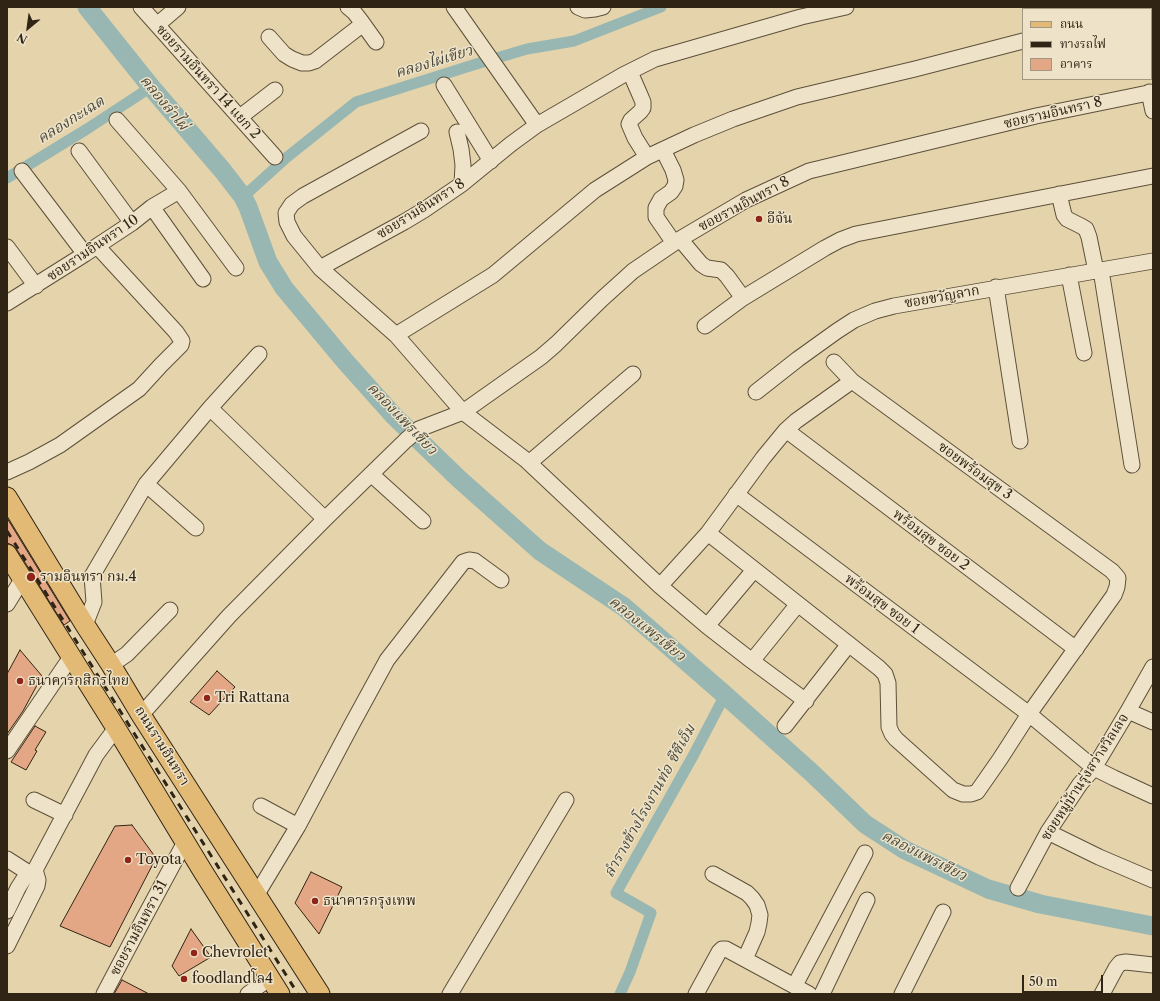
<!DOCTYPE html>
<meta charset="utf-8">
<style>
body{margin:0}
#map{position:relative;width:1160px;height:1001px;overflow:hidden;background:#e5d4ab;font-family:"Libre Caslon Text","Noto Serif Thai",serif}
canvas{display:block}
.frame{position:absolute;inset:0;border:8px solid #302414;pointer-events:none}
.legend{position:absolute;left:1022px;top:8px;width:130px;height:72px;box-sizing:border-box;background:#eee3c8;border:1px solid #a29780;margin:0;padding:5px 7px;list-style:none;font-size:12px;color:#302414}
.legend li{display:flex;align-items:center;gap:8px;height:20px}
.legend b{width:20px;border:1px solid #a29780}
.north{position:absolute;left:8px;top:8px;width:40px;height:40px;-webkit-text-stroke:3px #eee3c8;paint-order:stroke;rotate:209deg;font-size:11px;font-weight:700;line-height:16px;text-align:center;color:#302414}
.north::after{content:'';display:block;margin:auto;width:14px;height:18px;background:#302414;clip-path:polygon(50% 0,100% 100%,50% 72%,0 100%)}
.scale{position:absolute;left:1022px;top:975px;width:81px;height:18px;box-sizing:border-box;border:2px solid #302414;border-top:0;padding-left:5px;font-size:12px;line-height:14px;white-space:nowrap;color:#302414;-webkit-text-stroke:3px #eee3c8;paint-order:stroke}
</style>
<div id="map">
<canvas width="1160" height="1001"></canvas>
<div class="frame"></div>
<ul class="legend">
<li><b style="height:5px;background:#e2ba76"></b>ถนน</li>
<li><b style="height:5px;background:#302414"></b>ทางรถไฟ</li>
<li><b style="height:11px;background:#e4a786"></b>อาคาร</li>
</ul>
<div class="north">N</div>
<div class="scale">50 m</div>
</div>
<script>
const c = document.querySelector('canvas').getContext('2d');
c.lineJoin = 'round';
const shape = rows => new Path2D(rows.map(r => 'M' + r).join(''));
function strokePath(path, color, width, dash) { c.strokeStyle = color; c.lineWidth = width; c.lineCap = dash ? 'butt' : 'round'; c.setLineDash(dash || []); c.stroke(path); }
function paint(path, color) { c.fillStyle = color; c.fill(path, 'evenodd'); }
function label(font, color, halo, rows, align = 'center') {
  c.font = font + ' "Libre Caslon Text","Noto Serif Thai",serif'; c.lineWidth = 3; c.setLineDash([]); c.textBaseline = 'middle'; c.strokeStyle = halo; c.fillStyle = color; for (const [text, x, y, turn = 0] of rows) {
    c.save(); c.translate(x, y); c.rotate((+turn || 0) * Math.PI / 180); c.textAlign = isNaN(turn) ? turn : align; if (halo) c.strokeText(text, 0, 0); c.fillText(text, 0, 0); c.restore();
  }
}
strokePath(shape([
 [7,178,87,129,151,87],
 [243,197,286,158,356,102,473,65,527,49,574,41,661,7],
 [620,994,630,972,651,913,616,893,693,756,725,695]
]), '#98b7b2', 11);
strokePath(shape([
 [87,7,151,87,223,171,243,197,248,207,268,262,284,288,344,360,394,416,458,478,540,551,624,607,725,695,812,773,865,824,905,850,988,889,1040,904,1153,926]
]), '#98b7b2', 19);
const building = shape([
 [7,518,70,621,64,625,16,548,12,545,7,543,7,518],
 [20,650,42,676,23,711,7,734,7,674,20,650],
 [217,671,235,687,209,715,190,702,217,671],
 [35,726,46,732,35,750,37,751,26,770,11,762,35,726],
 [132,825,156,858,110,947,60,926,115,826,132,825],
 [311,872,342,887,319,934,295,903,311,872],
 [191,929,211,957,179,976,172,966,191,929],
 [122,980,126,982,149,994,114,994,122,980]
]);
paint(building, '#e4a786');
strokePath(building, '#302414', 1);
const minor = shape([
 [141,7,275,157],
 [348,7,354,12,361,21,376,42],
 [454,7,537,125],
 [578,7,585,10,595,9,603,7],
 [1151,10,1153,9],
 [157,25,178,7],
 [269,37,284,54,292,59,302,63,309,63,315,61,363,24],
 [630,72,640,95,643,102,643,108,640,112,631,120,629,124,635,138,647,157],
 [444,85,491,161],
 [1149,92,1153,111],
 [240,117,275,90],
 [117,120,179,191,236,268],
 [421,131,303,196,292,204,286,213,287,222,294,236,320,268,396,335,463,412,526,460,660,586,707,626,752,661,806,701],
 [457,132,461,149,463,165,462,184],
 [663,150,673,170,676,180,675,186,671,192,661,199,656,208,656,217,674,243],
 [79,151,132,223],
 [22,171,85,254],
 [1059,194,1064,215,1067,219,1081,226,1086,229,1089,237,1096,271],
 [152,207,203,279],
 [680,239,701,264,707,268,721,270,727,276,743,298],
 [7,247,36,286],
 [320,268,404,222,424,210,462,184,511,144,537,125,623,75,655,59,801,17,846,7],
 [1101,270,1132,465],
 [1069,275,1084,353],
 [996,287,1020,441],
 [7,303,85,254,132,223,152,207,179,191],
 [705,326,743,298,825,248,840,240,856,234,1153,176],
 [396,335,493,275,595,190,647,157,694,135,733,119,797,97,915,69,1023,41],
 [756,392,798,359,837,331,854,320,875,311,894,306,1153,261],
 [210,408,325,519],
 [786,430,1076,649],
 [529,463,633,374],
 [7,472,29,462,60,445,139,389,161,365,181,345,182,341,176,332,97,246],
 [371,474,423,521],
 [146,484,196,528],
 [736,494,1029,714,1094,768,1114,778,1153,796],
 [708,533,879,668,885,674,888,683,889,727,892,734,896,739,953,790,963,794,971,794,977,792,1000,759,1029,714,1114,595,1117,587,1118,578,1112,571,852,381,834,362],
 [660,586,708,533,763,458,786,430,796,421,852,381],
 [7,604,23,578],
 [85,625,94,602,92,576,146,484,210,408,259,354],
 [707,626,754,570],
 [752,661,798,604],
 [111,665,127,654,170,610],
 [1128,711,1153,722],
 [141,715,229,616,325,519,406,440,419,429,463,412,541,357,556,344,602,299,633,271,680,239,746,200,809,171,1036,116,1153,92],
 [785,726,849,644],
 [7,751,71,657],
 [34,800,65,815],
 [261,806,298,826],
 [1048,832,1099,857,1153,880],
 [7,859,29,873],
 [713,874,747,893,752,898,757,905,760,915,759,923,757,932,745,959],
 [1018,888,1048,832,1080,784,1094,768,1128,711,1153,667],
 [257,894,298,826,351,726,387,660,463,562,469,560,475,561,501,580],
 [7,911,18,888,25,877,29,873,35,870,96,755,116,728],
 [7,946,37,886,38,880,35,870],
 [795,985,865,853],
 [104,994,144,918,185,842],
 [248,994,270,978],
 [450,994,566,800],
 [696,994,719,952,722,949,726,949,809,994],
 [822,994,867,900],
 [902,994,943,912],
 [1102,994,1116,968,1120,963,1126,962,1153,965]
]);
const major = shape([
 [7,497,85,625,111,665,141,715,320,994],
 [7,554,116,728,202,870,280,994]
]);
strokePath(minor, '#5d503a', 17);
strokePath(major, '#302414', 21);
strokePath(minor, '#eee3c8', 15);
strokePath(major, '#e2ba76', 19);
strokePath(shape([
 [7,531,298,994]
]), '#302414', 3, [7, 7]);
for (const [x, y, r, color] of [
 [759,219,4,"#8f2418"],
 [31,577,5,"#8f2418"],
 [20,681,4,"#8f2418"],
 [207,698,4,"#8f2418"],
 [128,860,4,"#8f2418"],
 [315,901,4,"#8f2418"],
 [194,953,4,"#8f2418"],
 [184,979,4,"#8f2418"]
]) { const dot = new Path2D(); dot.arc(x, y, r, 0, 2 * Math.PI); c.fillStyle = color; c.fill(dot); strokePath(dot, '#eee3c8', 1.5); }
label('14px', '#302414', '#eee3c8', [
 ["ซอยรามอินทรา 14 แยก 2",208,82,48],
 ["ซอยรามอินทรา 8",1053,113,-13],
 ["ซอยรามอินทรา 8",744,204,-28],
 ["ซอยรามอินทรา 8",421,209,-32],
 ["ซอยรามอินทรา 10",93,248,-34],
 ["ซอยขวัญลาก",942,297,-10],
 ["ซอยพร้อมสุข 3",975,471,36],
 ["พร้อมสุข ซอย 2",931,540,37],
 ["พร้อมสุข ซอย 1",882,604,37],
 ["ถนนรามอินทรา",162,746,58],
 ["ซอยหมู่บ้านรุ่งสว่างวิลเลจ",1085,777,-57],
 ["ซอยรามอินทรา 31",139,928,-62]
]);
label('14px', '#302414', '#eee3c8', [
 ["อีจัน",767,219],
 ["รามอินทรา กม.4",40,577],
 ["ธนาคารกสิกรไทย",28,681],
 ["Tri Rattana",215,698],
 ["Toyota",136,860],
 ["ธนาคารกรุงเทพ",323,901],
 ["Chevrolet",202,953],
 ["foodlandโล4",192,979]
], 'left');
label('italic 15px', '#4a493c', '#eee3c8', [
 ["คลองไผ่เขียว",434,62,-17],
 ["คลองลำไผ่",164,103,50],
 ["คลองกะเฉด",71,120,-32],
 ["คลองแพรเขียว",402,419,46],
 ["คลองแพรเขียว",647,629,39],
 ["ลำรางข้างโรงงานท่อ ซีซีเอ็ม",650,801,-61],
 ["คลองแพรเขียว",924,856,27]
]);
</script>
